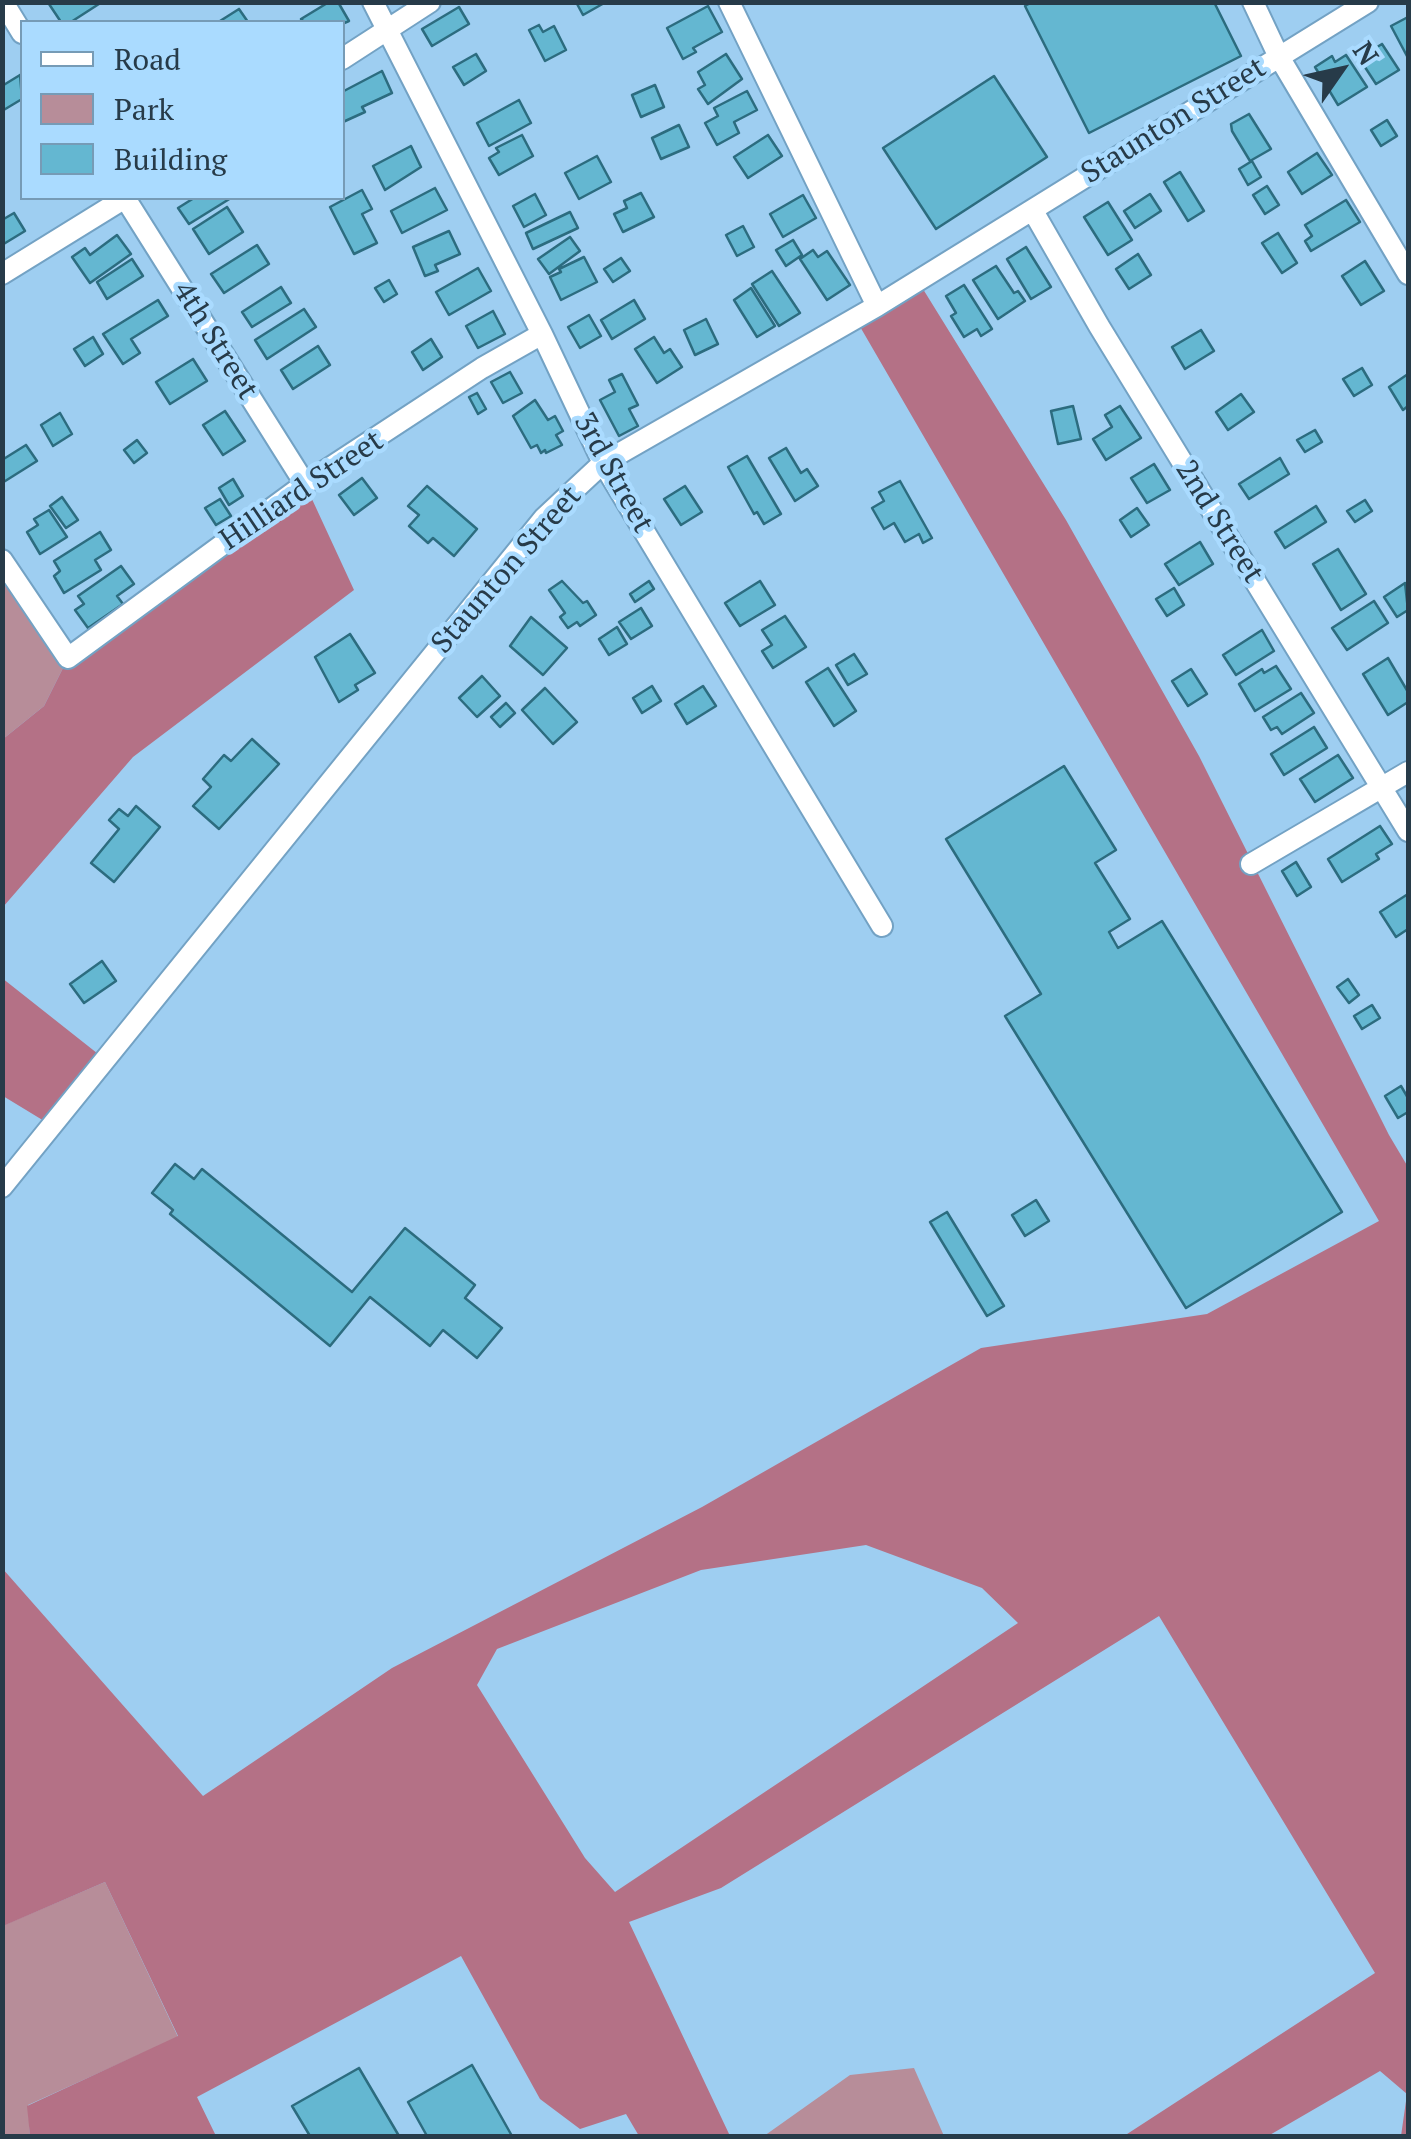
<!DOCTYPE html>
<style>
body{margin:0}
#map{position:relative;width:1411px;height:2139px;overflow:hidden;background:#9ecef1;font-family:"PT Serif",serif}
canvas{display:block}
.frame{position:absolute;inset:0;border:5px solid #273b49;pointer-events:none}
.legend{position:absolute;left:20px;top:20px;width:325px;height:180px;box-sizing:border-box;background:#aadbff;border:2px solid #769bb6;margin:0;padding:12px 18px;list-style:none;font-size:30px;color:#273b49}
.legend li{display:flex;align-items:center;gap:20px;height:50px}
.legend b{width:50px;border:2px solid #769bb6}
.north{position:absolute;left:1291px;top:20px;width:100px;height:100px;-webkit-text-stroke:8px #aadbff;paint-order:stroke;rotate:56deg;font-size:28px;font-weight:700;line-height:40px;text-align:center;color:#273b49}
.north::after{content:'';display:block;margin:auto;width:35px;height:45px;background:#273b49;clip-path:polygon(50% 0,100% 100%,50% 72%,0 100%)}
</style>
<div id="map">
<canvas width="1411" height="2139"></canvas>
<div class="frame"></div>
<ul class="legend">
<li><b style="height:12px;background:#fff"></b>Road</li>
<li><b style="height:28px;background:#b78d99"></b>Park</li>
<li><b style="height:28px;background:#64b7d1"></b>Building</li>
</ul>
<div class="north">N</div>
</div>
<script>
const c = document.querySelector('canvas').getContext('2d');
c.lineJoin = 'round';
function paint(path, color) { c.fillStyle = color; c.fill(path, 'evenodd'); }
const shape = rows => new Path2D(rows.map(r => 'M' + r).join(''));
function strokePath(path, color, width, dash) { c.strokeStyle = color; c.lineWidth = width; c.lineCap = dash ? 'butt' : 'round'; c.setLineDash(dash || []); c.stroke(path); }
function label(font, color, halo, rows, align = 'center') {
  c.font = font + ' "PT Serif",serif'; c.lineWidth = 9; c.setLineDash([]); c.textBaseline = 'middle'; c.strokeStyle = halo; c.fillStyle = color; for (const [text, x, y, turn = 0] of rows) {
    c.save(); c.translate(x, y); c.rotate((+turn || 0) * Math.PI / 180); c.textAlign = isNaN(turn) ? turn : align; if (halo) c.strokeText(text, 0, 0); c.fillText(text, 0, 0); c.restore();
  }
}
paint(shape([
 [2,560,68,658,44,706,3,739],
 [105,1882,178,2037,28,2105,30,2136,3,2136,2,1926],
 [914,2068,944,2136,764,2136,850,2075]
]), '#b78d99');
paint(shape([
 [918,281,1066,520,1199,756,1389,1135,1408,1167,1408,2136,1401,2136,1407,2094,1380,2071,1268,2136,1124,2136,1375,1973,1159,1616,721,1888,629,1922,730,2136,639,2136,626,2114,580,2129,540,2099,461,1956,197,2097,216,2136,30,2136,27,2106,178,2036,105,1882,3,1926,2,1568,203,1796,392,1668,702,1507,981,1348,1207,1314,1379,1221,855,318],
 [866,1545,982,1588,1018,1623,615,1892,585,1858,477,1685,497,1649,701,1570],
 [305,484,354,590,133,757,3,907,3,739,44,706,68,658],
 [2,978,107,1061,54,1127,3,1096]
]), '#b47186');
const building = shape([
 [52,2,102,2,71,22,61,22,49,4,52,2],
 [329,2,338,2,349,21,342,24,304,22,301,19,329,2],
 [576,2,606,2,583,15,576,2],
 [1032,2,1214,2,1241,56,1089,133,1025,6,1032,2],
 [708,6,722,32,693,48,696,52,683,59,667,28,708,6],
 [459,7,469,24,432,46,422,29,459,7],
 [239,9,248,22,221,22,220,21,239,9],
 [1408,17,1408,58,1391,26,1408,17],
 [539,25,543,32,554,26,566,50,545,61,529,30,539,25],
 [1382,44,1399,70,1376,84,1359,58,1382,44],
 [476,54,486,71,464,85,453,67,476,54],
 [726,54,742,79,708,104,698,89,705,85,698,72,726,54],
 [1346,55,1367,87,1338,105,1315,67,1332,56,1335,62,1346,55],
 [382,71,392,93,362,107,365,112,343,122,342,92,382,71],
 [20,75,22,99,2,111,2,86,20,75],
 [994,76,1047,157,936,229,883,148,994,76],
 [655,85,664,107,641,117,632,95,655,85],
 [747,91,757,110,734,122,739,133,717,145,705,123,718,116,714,108,747,91],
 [519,100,531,123,489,146,477,123,519,100],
 [1249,114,1271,149,1250,161,1232,131,1231,124,1249,114],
 [1387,120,1397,136,1381,146,1371,130,1387,120],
 [679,125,689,147,661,159,652,138,679,125],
 [522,135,533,156,499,175,489,158,499,152,496,148,522,135],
 [768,135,782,156,748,178,734,157,768,135],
 [411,146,421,167,385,190,373,166,411,146],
 [1317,153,1332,175,1302,194,1288,172,1317,153],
 [597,156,611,182,579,199,565,173,597,156],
 [1252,161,1261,177,1248,185,1239,169,1252,161],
 [1180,172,1204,211,1188,221,1164,182,1180,172],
 [1267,186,1279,205,1265,214,1253,195,1267,186],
 [435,188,447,210,402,233,391,211,435,188],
 [362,190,372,209,362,214,377,243,354,254,330,207,362,190],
 [641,193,654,217,623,232,614,214,627,208,624,201,641,193],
 [535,194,546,215,524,227,513,206,535,194],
 [1150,194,1161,211,1135,228,1124,211,1150,194],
 [803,195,816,218,783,237,770,214,803,195],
 [194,198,231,198,189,224,178,208,194,198],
 [1346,200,1360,222,1311,251,1305,241,1312,236,1305,225,1346,200],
 [1108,202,1132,240,1108,255,1084,217,1108,202],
 [227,207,243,232,209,254,193,229,227,207],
 [570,212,578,228,533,249,526,233,570,212],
 [14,213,25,231,2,245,2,220,14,213],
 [743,226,754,247,737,256,726,235,743,226],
 [449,231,460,254,435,265,438,271,425,276,413,247,449,231],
 [1278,233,1297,263,1282,273,1262,243,1278,233],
 [117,235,131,254,90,283,72,257,85,248,90,255,117,235],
 [570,237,580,251,549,274,538,259,570,237],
 [793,240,802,255,786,266,776,250,793,240],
 [257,245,269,264,224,293,211,274,257,245],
 [1026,247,1051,287,1031,299,1007,259,1026,247],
 [813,250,818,257,827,251,850,285,827,300,800,259,813,250],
 [1138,254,1151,275,1129,289,1116,269,1138,254],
 [584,257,597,282,561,300,550,277,561,272,559,269,584,257],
 [621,258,630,271,613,282,604,269,621,258],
 [132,259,143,276,107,299,97,282,132,259],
 [1365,261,1384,291,1361,305,1342,276,1365,261],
 [996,266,1014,293,1018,291,1025,301,998,319,973,280,996,266],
 [478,268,491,291,449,315,436,292,478,268],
 [772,271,800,313,779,326,752,284,772,271],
 [389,280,397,294,384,302,375,288,389,280],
 [964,285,992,329,981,336,977,329,964,337,951,316,956,313,946,296,964,285],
 [281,287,291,303,252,327,242,312,281,287],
 [751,288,775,326,757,337,734,300,751,288],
 [158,300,168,316,131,339,140,353,123,364,103,334,158,300],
 [634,300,645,319,612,339,601,320,634,300],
 [304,309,316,327,267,359,255,340,304,309],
 [493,311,505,334,478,348,466,326,493,311],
 [589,315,601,336,580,348,568,327,589,315],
 [706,319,718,344,695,355,684,330,706,319],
 [1201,330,1214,351,1185,369,1172,347,1201,330],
 [93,337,103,354,85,366,74,349,93,337],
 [654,337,664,353,670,349,682,367,657,383,635,349,654,337],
 [431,339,442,357,423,370,412,352,431,339],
 [318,346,330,365,293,389,281,370,318,346],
 [193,359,207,381,170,404,156,382,193,359],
 [1362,368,1372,385,1354,396,1343,379,1362,368],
 [510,372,522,393,503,403,491,382,510,372],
 [622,374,638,405,629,409,638,426,619,436,600,400,615,392,609,380,622,374],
 [1408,374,1408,406,1403,410,1389,387,1408,374],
 [477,393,486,409,478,414,469,397,477,393],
 [1241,394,1254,412,1228,430,1216,412,1241,394],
 [535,400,548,420,555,416,563,431,556,435,562,445,546,453,545,450,541,453,537,445,531,448,513,416,535,400],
 [1073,406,1081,439,1058,444,1051,411,1073,406],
 [1120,406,1141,438,1106,460,1093,439,1112,427,1105,415,1120,406],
 [225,411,245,441,223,455,203,425,225,411],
 [60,413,72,434,53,446,41,425,60,413],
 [1315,430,1322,442,1305,452,1297,440,1315,430],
 [137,440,147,453,134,463,124,450,137,440],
 [26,445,37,461,2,483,2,460,26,445],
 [786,448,801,473,807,469,818,486,795,501,769,458,786,448],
 [747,456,781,514,764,524,757,512,754,514,728,467,747,456],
 [1280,458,1289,474,1249,499,1239,484,1280,458],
 [1154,464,1170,490,1147,503,1131,478,1154,464],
 [362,478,377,498,354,515,339,495,362,478],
 [233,479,243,496,229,505,219,488,233,479],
 [900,481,932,538,923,543,919,534,905,542,894,523,884,529,872,508,884,501,879,492,900,481],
 [427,486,477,529,454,556,433,538,428,543,409,526,419,515,408,506,427,486],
 [685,486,702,512,681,525,664,499,685,486],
 [62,497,78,520,66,528,50,506,62,497],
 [220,499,231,516,216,525,205,508,220,499],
 [1365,500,1372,511,1355,522,1347,511,1365,500],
 [1316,506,1326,522,1285,548,1275,532,1316,506],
 [1137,508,1149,525,1131,537,1120,520,1137,508],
 [49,510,67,537,40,554,27,532,38,525,34,519,49,510],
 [100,532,111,550,95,560,101,570,64,593,54,576,60,571,54,561,100,532],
 [1200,542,1213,564,1179,585,1165,564,1200,542],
 [1338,549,1366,594,1341,610,1313,564,1338,549],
 [121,566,134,584,117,596,123,604,88,628,75,610,84,604,78,596,121,566],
 [562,581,583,603,587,601,596,615,580,626,577,622,568,628,560,617,565,613,549,590,562,581],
 [649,581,654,589,635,602,630,594,649,581],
 [760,581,775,605,740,626,725,603,760,581],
 [1405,583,1408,610,1397,617,1384,597,1405,583],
 [1174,588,1184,605,1167,616,1156,599,1174,588],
 [1374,601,1388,623,1347,650,1332,628,1374,601],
 [641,608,652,626,631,639,619,622,641,608],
 [785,616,806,647,773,668,762,651,772,645,762,630,785,616],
 [531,617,567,648,543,675,510,646,531,617],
 [617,627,627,644,609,655,599,639,617,627],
 [1262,630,1274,651,1236,675,1223,655,1262,630],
 [350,634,375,673,355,685,358,690,339,702,315,657,350,634],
 [854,654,867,674,848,685,836,665,854,654],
 [1388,658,1408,692,1408,702,1388,715,1363,674,1388,658],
 [1276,666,1291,689,1255,711,1239,684,1262,669,1264,673,1276,666],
 [828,668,856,711,834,726,806,682,828,668],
 [1191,669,1207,694,1188,706,1172,681,1191,669],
 [482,676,500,696,477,717,459,698,482,676],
 [652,686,661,701,642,713,633,698,652,686],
 [703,686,716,706,687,724,675,704,703,686],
 [545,688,577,722,553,744,522,710,545,688],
 [1301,693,1314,713,1282,734,1277,727,1271,730,1263,717,1301,693],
 [506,703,515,713,500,727,491,717,506,703],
 [1314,727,1327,748,1284,775,1271,754,1314,727],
 [252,739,279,764,219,829,193,806,211,787,203,779,224,755,231,761,252,739],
 [1338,755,1353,778,1315,802,1300,779,1338,755],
 [1064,766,1116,850,1095,863,1130,919,1109,932,1118,948,1162,921,1342,1212,1186,1308,1005,1016,1041,994,946,839,1064,766],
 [136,806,160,827,114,882,91,863,119,829,109,820,119,809,128,816,136,806],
 [1380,826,1392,844,1376,854,1379,859,1342,882,1328,859,1380,826],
 [1296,862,1311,887,1297,896,1282,871,1296,862],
 [1408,894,1408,929,1396,937,1380,912,1408,894],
 [102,961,116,981,84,1003,70,984,102,961],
 [1348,979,1359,995,1349,1003,1337,987,1348,979],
 [1372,1005,1380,1018,1362,1029,1354,1016,1372,1005],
 [1401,1086,1408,1098,1408,1112,1398,1118,1385,1096,1401,1086],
 [175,1164,194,1179,202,1169,352,1292,405,1228,475,1285,465,1298,502,1328,477,1358,443,1330,430,1346,370,1297,330,1346,170,1214,173,1210,152,1193,175,1164],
 [1036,1200,1049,1221,1025,1236,1012,1215,1036,1200],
 [947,1212,1004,1306,987,1316,930,1222,947,1212],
 [472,2065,512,2136,427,2136,408,2102,472,2065],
 [359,2068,399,2136,310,2136,292,2106,359,2068]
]);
paint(building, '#64b7d1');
strokePath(building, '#2c6c7f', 2.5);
const street = shape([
 [3,2,22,33],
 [373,2,542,334,603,463,882,926],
 [729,2,877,306],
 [1253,2,1278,55,1408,274],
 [342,59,430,2],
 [125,198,305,484],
 [1033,211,1099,326,1408,831],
 [2,274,125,198],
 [2,560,68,658,305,484,482,368,542,334],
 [1251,864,1408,772],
 [2,1187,544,518,603,463,877,306,1368,2]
]);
strokePath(street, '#73a2c4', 24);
strokePath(street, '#fff', 20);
label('30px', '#273b49', '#aadbff', [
 ["Staunton Street",1174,121,-32],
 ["4th Street",215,341,58],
 ["3rd Street",613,473,61],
 ["Hilliard Street",302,491,-34],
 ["2nd Street",1219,522,58],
 ["Staunton Street",507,570,-49]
]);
</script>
